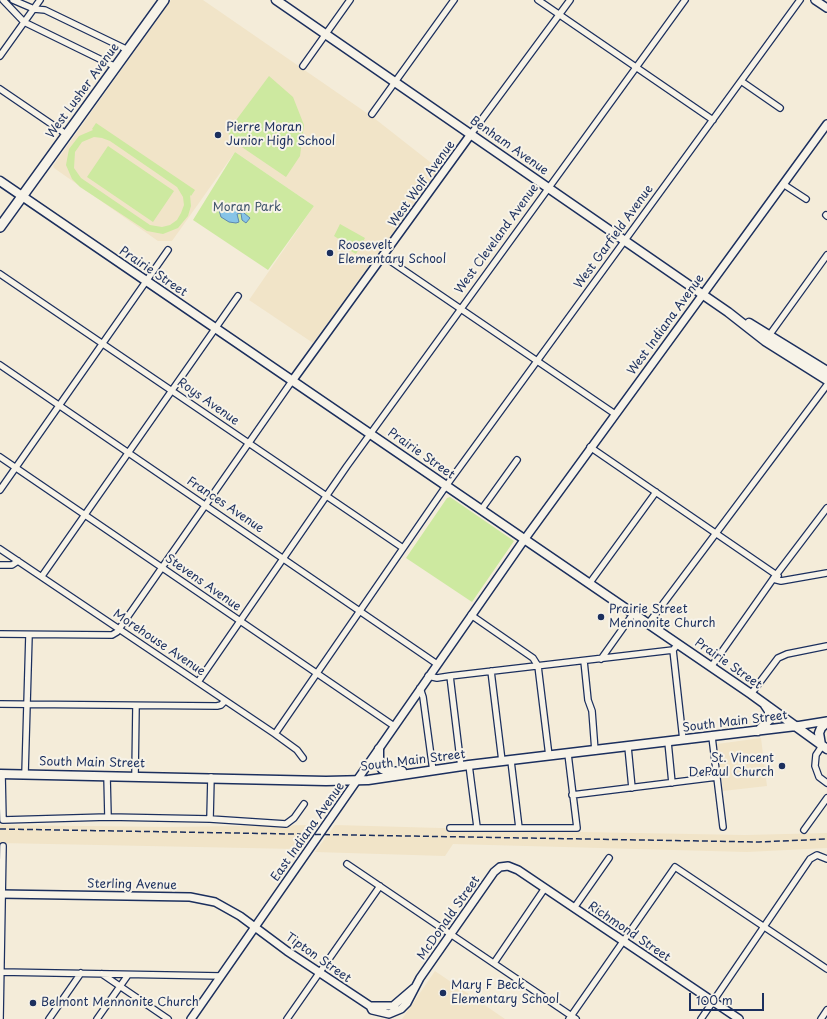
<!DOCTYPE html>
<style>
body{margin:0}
#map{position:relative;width:827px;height:1019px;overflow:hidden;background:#f4ecd9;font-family:"Playpen Sans",sans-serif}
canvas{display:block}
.scale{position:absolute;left:689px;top:993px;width:75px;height:18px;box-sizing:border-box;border:2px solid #1b2f5e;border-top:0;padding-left:5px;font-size:12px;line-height:14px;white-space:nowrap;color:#1b2f5e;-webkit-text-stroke:3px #f7f3e8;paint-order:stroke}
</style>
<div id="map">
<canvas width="827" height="1019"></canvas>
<div class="scale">100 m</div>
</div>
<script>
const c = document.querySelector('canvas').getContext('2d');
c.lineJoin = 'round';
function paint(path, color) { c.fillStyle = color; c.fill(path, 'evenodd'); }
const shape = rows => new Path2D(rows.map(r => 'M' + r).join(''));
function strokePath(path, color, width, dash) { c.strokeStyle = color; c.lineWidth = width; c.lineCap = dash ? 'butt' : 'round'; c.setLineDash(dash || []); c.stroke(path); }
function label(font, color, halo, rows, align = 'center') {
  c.font = font + ' "Playpen Sans",sans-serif'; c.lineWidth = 4; c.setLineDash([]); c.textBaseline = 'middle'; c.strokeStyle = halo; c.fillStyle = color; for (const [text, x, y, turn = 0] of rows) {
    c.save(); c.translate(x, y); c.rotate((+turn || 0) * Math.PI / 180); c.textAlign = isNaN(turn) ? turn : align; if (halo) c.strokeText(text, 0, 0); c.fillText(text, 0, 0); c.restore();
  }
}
paint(shape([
 [171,0,203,0,374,118,439,169,313,343,249,300,314,206,235,152,172,241,158,241,54,168,53,166],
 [761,738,767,786,723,791,717,744],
 [0,825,169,827,312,825,296,849,0,843],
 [335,825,581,832,745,835,827,833,827,848,747,852,453,844,445,856,315,852],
 [435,971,505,1019,402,1019]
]), '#f1e4c8');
paint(shape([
 [269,76,293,97,304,125,300,156,286,177,230,139,228,131],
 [96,123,195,190,191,196,190,195,191,206,188,216,178,228,163,234,147,231,80,187,72,179,66,165,69,149,79,136,93,130,92,129],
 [94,137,102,138,110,141,177,187,183,197,184,205,181,213,177,220,170,225,162,227,150,225,81,178,74,168,75,152,82,142],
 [108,146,174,191,153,222,87,177],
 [235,152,314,206,268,270,193,220],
 [340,224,365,238,356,254,349,250,348,245,334,236],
 [450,497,514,541,472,602,406,558,447,498]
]), '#cde9a0');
const water = shape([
 [235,203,243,207,244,213,250,218,246,223,242,220,241,213,237,214,239,222,236,223,229,222,221,217,219,210,232,208,235,203]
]);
paint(water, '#87c4e7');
strokePath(water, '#5c88b0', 1);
const minor = shape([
 [3,0,24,22,116,67],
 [13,0,34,9,45,10,128,50],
 [538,0,713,120],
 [0,56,40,0],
 [303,66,350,0],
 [741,81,780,108],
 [0,89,66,134],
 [372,114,454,0],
 [471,134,570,0],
 [783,184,806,199],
 [826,215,827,216],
 [383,256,615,414],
 [0,274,403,548],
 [768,337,827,255],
 [0,365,437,664],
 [590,447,778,576],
 [0,457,394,726],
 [0,490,168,250],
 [481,510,517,460],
 [0,549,275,734,297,750,303,758],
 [0,565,12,565,18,561],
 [42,576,238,296],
 [773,579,781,581,827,573],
 [589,584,656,492],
 [471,615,533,658,538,666,549,756],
 [648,624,827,385],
 [0,634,112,635,117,632,292,381],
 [673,650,683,740],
 [601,659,633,614],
 [584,661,588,700,592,711,595,751],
 [711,667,773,579,827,508],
 [491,671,502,761],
 [428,676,437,678,450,676,673,650,678,644],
 [450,676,461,767],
 [198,682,347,466,685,0],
 [420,688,423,697,433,771],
 [751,694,778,658,787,654,827,646],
 [0,704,217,706,221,705,225,701],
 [275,734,446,486,800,0],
 [712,737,723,827],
 [668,742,672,783],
 [822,746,816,755,815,766,819,777,827,783],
 [628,747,632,788],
 [511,761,519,828],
 [469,765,477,827],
 [2,774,3,820,108,817,210,819,286,824,294,818,304,804],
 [25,774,29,635],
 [107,776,108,817],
 [135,776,136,706],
 [572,795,717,777],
 [210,819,211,777],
 [450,828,577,828,568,754],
 [804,830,827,798],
 [347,864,576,1019],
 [574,908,609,858],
 [494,963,545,888],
 [0,972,221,976],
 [102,974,168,1019],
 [0,1019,3,846],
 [49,1019,81,973],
 [97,1019,128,975],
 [287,1019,380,886],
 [569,1019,675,867,827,969],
 [701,1019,810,859,817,855,827,859],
 [821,1019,827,1010]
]);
const tertiary = shape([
 [815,0,827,8],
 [292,381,471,134],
 [796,726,827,721],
 [0,894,190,897,215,902,240,916,287,951,370,1006,372,1010,389,1014,401,1009,407,1003,420,978,494,872,500,867,508,866,518,870,739,1019],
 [370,1006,393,1006,414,988],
 [191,1019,524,540,827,124]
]);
const secondary = shape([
 [276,0,728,312,765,341,827,380],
 [0,181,751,694,827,749],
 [749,323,827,371],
 [758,731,769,720,769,711,765,705],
 [821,745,819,733,821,728,827,722],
 [379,749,379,760,382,769,390,772,402,771],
 [0,774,326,781,368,780,469,765,796,726]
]);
const primary = shape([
 [0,227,164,0]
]);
strokePath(minor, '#1b2f5e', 8);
strokePath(tertiary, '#1b2f5e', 10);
strokePath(secondary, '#1b2f5e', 11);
strokePath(primary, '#1b2f5e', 12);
strokePath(minor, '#f7f3e8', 5.5);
strokePath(tertiary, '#f7f3e8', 7);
strokePath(secondary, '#f7f3e8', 8);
strokePath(primary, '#f7f3e8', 9);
strokePath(shape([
 [0,829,759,842,827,839]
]), '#1b2f5e', 1.5, [6, 3]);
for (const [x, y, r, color] of [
 [218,135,4,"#1b2f5e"],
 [330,253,4,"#1b2f5e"],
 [601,617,4,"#1b2f5e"],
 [782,766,4,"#1b2f5e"],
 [443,993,4,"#1b2f5e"],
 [33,1003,4,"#1b2f5e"]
]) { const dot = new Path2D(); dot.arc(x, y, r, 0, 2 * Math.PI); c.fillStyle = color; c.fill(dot); strokePath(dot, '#f7f3e8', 1.5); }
label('12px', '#1b2f5e', '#f7f3e8', [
 ["West Lusher Avenue",83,91,-54],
 ["Benham Avenue",509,146,35],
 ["West Wolf Avenue",422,184,-54],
 ["West Garfield Avenue",614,237,-54],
 ["West Cleveland Avenue",497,239,-54],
 ["Prairie Street",153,272,34],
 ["West Indiana Avenue",666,325,-54],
 ["Roys Avenue",208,402,35],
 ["Prairie Street",421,454,35],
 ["Frances Avenue",225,505,34],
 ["Stevens Avenue",203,583,35],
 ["Morehouse Avenue",159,643,34],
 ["Prairie Street",728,664,35],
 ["South Main Street",735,722,-7],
 ["South Main Street",413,761,-7],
 ["South Main Street",92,763,1],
 ["East Indiana Avenue",308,832,-55],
 ["Sterling Avenue",132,885,1],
 ["McDonald Street",449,918,-55],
 ["Richmond Street",629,932,34],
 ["Tipton Street",318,958,35]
]);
label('12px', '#1b2f5e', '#f7f3e8', [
 ["Pierre Moran",226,128],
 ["Junior High School",226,142],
 ["Roosevelt",338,246],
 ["Elementary School",338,260],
 ["Prairie Street",609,610],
 ["Mennonite Church",609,624],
 ["St. Vincent",774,759,"right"],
 ["DePaul Church",774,773,"right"],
 ["Mary F Beck",451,986],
 ["Elementary School",451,1000],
 ["Belmont Mennonite Church",41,1003]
], 'left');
label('12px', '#3f546b', '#f7f3e8', [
 ["Moran Park",247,208]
]);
</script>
